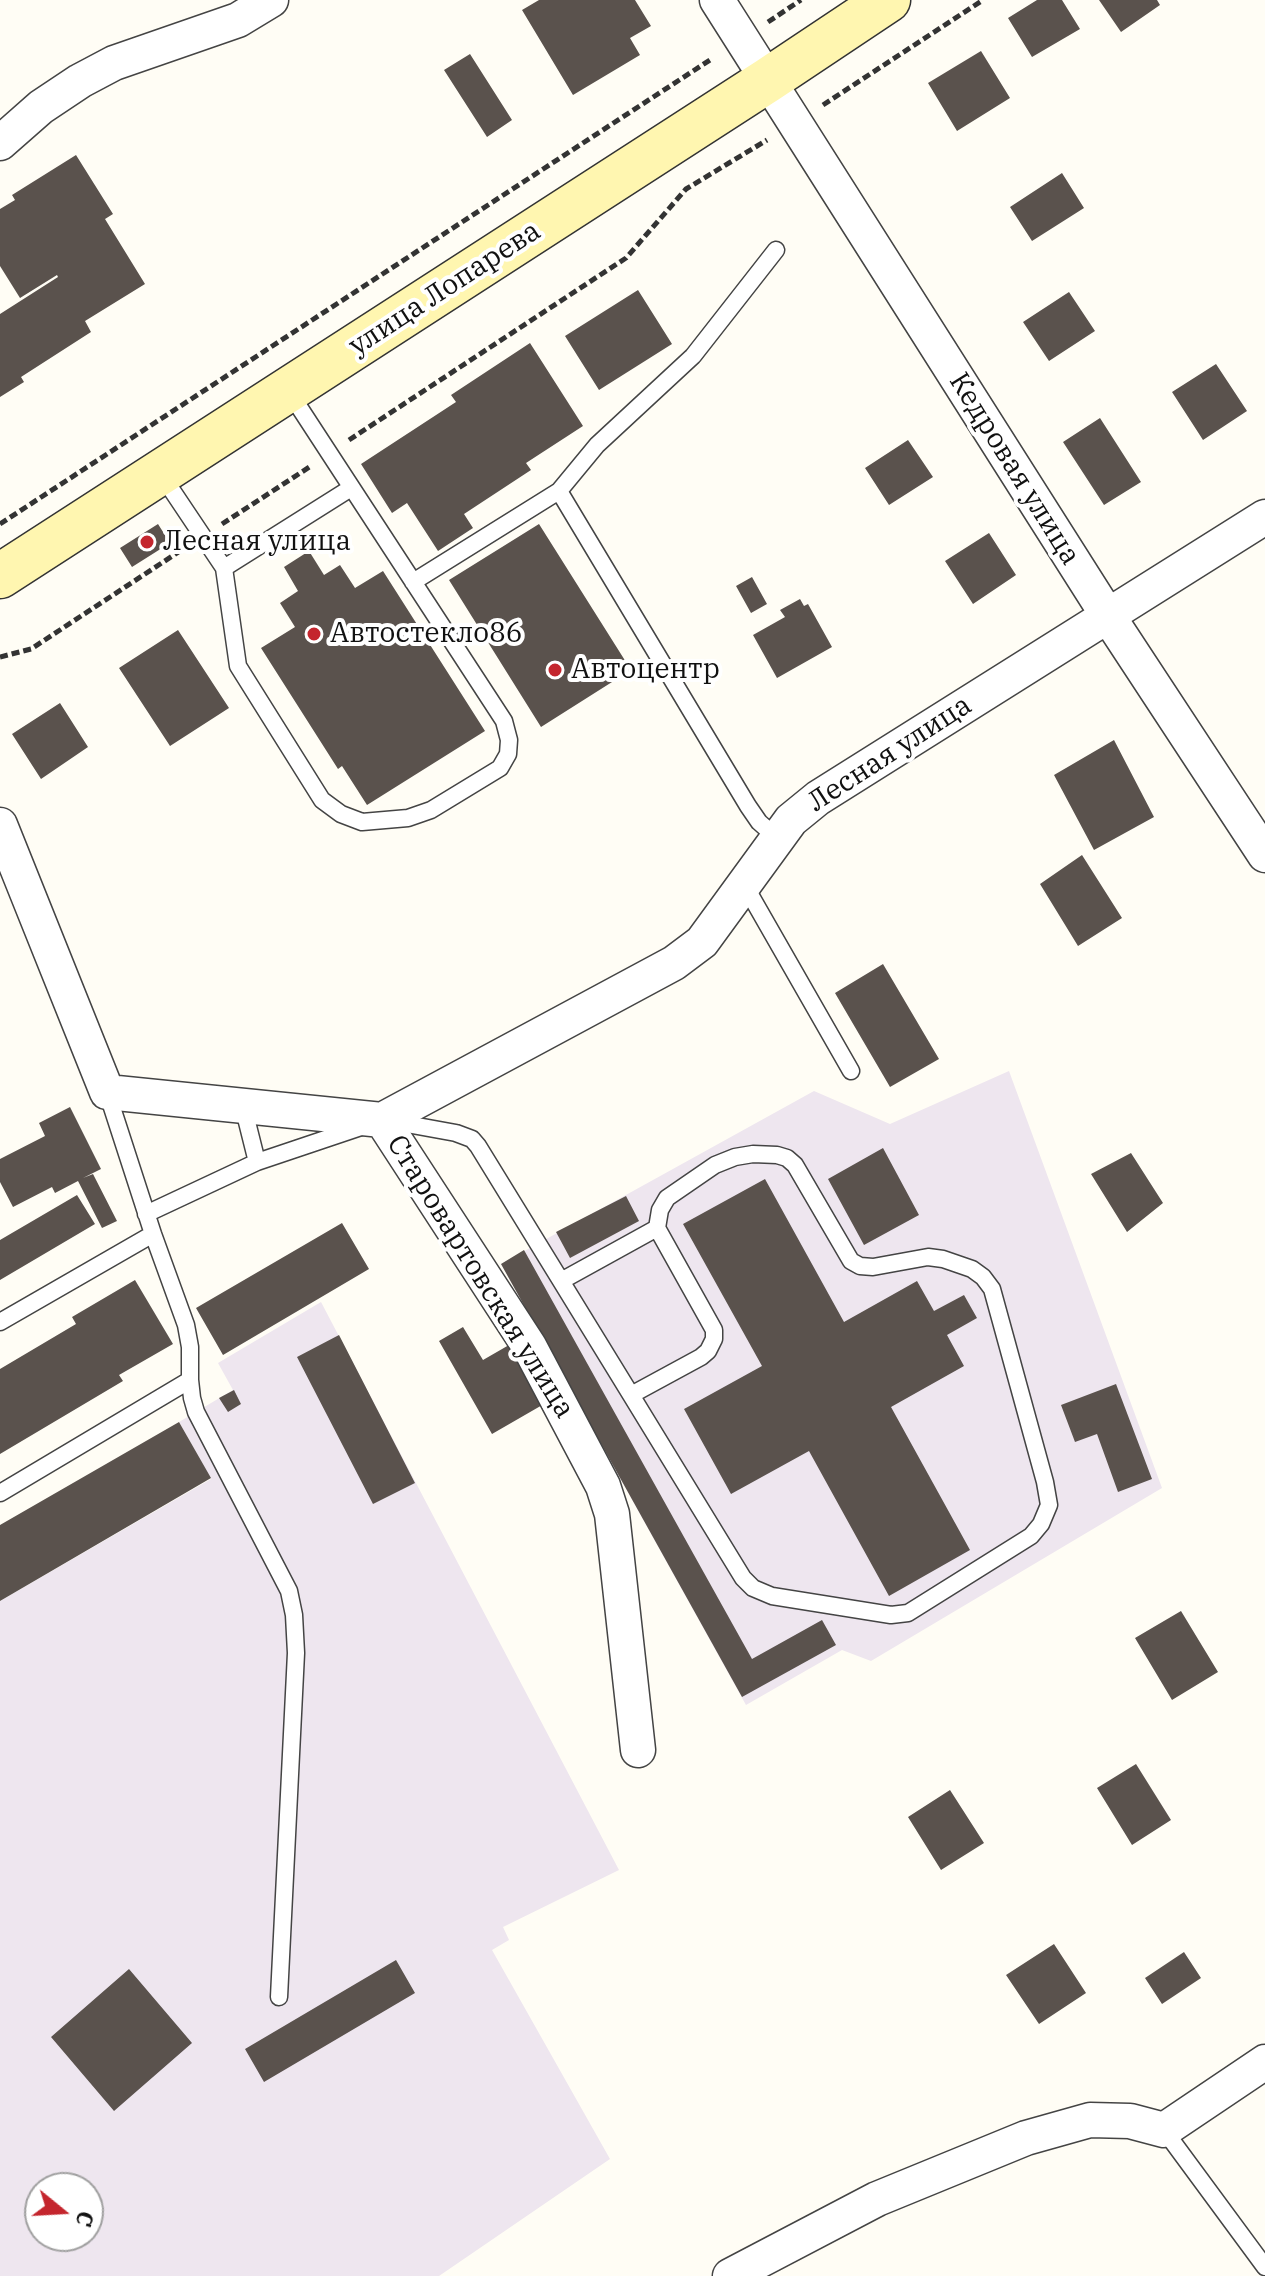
<!DOCTYPE html>
<meta charset="utf-8">
<style>
body{margin:0}
#map{position:relative;width:1265px;height:2276px;overflow:hidden;background:#fffdf5;font-family:"IBM Plex Serif",serif}
canvas{display:block}
.north{position:absolute;left:24px;top:2172px;width:80px;height:80px;box-sizing:border-box;background:#fff;border:2px solid #a0a0a0;border-radius:50%;rotate:108deg;font-size:22px;font-weight:700;line-height:32px;text-align:center;color:#111}
.north::after{content:'';display:block;margin:auto;width:28px;height:36px;background:#c4262e;clip-path:polygon(50% 0,100% 100%,50% 72%,0 100%)}
</style>
<div id="map">
<canvas width="1265" height="2276"></canvas>
<div class="north">С</div>
</div>
<script>
const c = document.querySelector('canvas').getContext('2d');
c.lineJoin = 'round';
function paint(path, color) { c.fillStyle = color; c.fill(path, 'evenodd'); }
const shape = rows => new Path2D(rows.map(r => 'M' + r).join(''));
function strokePath(path, color, width, dash) { c.strokeStyle = color; c.lineWidth = width; c.lineCap = dash ? 'butt' : 'round'; c.setLineDash(dash || []); c.stroke(path); }
function label(font, color, halo, rows, align = 'center') {
  c.font = font + ' "IBM Plex Serif",serif'; c.lineWidth = 8; c.setLineDash([]); c.textBaseline = 'middle'; c.strokeStyle = halo; c.fillStyle = color; for (const [text, x, y, turn = 0] of rows) {
    c.save(); c.translate(x, y); c.rotate((+turn || 0) * Math.PI / 180); c.textAlign = isNaN(turn) ? turn : align; if (halo) c.strokeText(text, 0, 0); c.fillText(text, 0, 0); c.restore();
  }
}
paint(shape([
 [1009,1071,1162,1488,871,1661,842,1650,746,1705,501,1264,814,1091,890,1124],
 [321,1302,619,1870,503,1927,509,1940,492,1950,610,2159,439,2276,0,2276,0,1601,211,1479,179,1422,233,1390,218,1363],
 [40,2188,88,2188,88,2236,40,2236]
]), '#eee6ef');
paint(shape([
 [539,0,635,0,651,26,630,38,640,55,573,95,522,10],
 [1037,0,1062,0,1080,29,1032,57,1008,18],
 [1099,0,1157,0,1160,5,1121,32],
 [981,51,1010,98,957,131,928,83],
 [470,54,512,120,487,137,444,70],
 [76,155,113,214,105,219,145,284,85,321,91,332,21,377,24,382,0,397,0,314,58,277,57,275,20,298,0,266,0,209,15,200,12,195],
 [1062,173,1084,208,1032,241,1010,207],
 [638,290,672,344,599,390,565,336],
 [1069,292,1095,331,1049,361,1023,322],
 [530,343,583,426,526,463,531,470,464,514,473,528,438,551,407,503,392,513,361,464,456,402,451,395],
 [1216,364,1247,411,1203,440,1172,392],
 [1100,418,1141,482,1104,505,1063,442],
 [908,440,933,477,889,505,865,468],
 [158,524,170,543,132,567,120,548],
 [539,524,631,670,541,727,449,580],
 [989,533,1016,575,973,604,945,561],
 [309,551,324,575,340,565,355,588,383,571,485,731,367,805,342,766,338,769,261,648,295,627,280,603,298,591,284,567],
 [752,577,767,604,751,613,736,586],
 [800,599,804,606,808,604,832,647,777,678,753,635,785,617,780,610],
 [178,630,229,708,170,746,119,668],
 [60,703,88,747,41,779,12,734],
 [1114,740,1154,817,1094,850,1054,775],
 [1082,855,1122,918,1078,946,1040,884],
 [883,964,939,1059,890,1087,835,993],
 [70,1107,101,1169,83,1178,93,1174,117,1221,102,1228,78,1181,55,1193,52,1187,13,1207,0,1182,0,1159,45,1136,39,1123],
 [883,1148,919,1215,864,1245,828,1179],
 [1131,1153,1163,1203,1127,1232,1091,1174],
 [765,1179,844,1322,917,1281,934,1311,964,1295,977,1318,947,1335,964,1366,891,1407,970,1550,889,1596,809,1451,731,1494,684,1409,762,1366,683,1224],
 [77,1195,95,1224,0,1280,0,1240],
 [626,1196,639,1221,570,1258,556,1232],
 [342,1223,369,1269,223,1355,196,1308],
 [524,1250,752,1659,822,1620,836,1645,742,1697,501,1264],
 [135,1280,173,1344,119,1375,123,1381,0,1454,0,1369,76,1324,72,1317],
 [463,1327,483,1360,509,1345,544,1404,492,1434,439,1341],
 [339,1335,415,1483,373,1504,297,1357],
 [1116,1384,1152,1479,1118,1492,1097,1434,1075,1442,1061,1405],
 [234,1390,241,1404,228,1412,219,1398],
 [179,1422,211,1478,0,1601,0,1525],
 [1181,1611,1218,1672,1172,1700,1135,1638],
 [1136,1764,1171,1820,1132,1845,1097,1788],
 [950,1790,984,1843,941,1870,908,1817],
 [1054,1944,1086,1993,1039,2024,1006,1975],
 [1184,1952,1201,1978,1162,2004,1145,1978],
 [396,1960,415,1993,264,2082,245,2049],
 [129,1969,192,2043,114,2111,51,2037]
]), '#5a524d');
const service = shape([
 [161,474,224,568,238,666,322,800,341,814,362,822,408,818,431,810,500,768,508,754,509,740,504,721,288,390],
 [559,491,748,806,759,822,777,838],
 [224,568,351,488],
 [413,582,559,491,597,445,693,356,776,250],
 [744,884,851,1071],
 [390,1121,456,1133,472,1139,478,1146,561,1281,631,1395,743,1578,753,1588,772,1596,891,1615,908,1613,1031,1536,1041,1524,1049,1505,1045,1482,992,1289,983,1277,972,1269,943,1259,928,1257,873,1267,860,1266,851,1261,795,1165,787,1158,777,1155,753,1154,735,1157,715,1165,667,1198,660,1210,657,1228,714,1330,714,1339,708,1351,701,1357,631,1395],
 [257,1162,364,1126],
 [146,1214,257,1162,243,1106],
 [561,1281,657,1228],
 [0,1322,153,1234],
 [190,1380,192,1398,196,1412,289,1591,294,1615,296,1653,279,1997],
 [0,1493,190,1380,190,1347,186,1325,153,1234,107,1092],
 [1164,2130,1265,2267]
]);
const minor = shape([
 [717,0,1108,616,1265,855],
 [0,143,41,107,80,81,114,63,238,20,271,0],
 [0,825,107,1092,382,1120],
 [382,1120,674,963,702,942,791,820,818,798,1265,517],
 [382,1120,529,1346,603,1486,612,1514,638,1750],
 [730,2276,877,2199,1026,2138,1090,2120,1130,2121,1164,2130,1265,2062]
]);
const secondary = shape([
 [0,576,768,80,888,0]
]);
strokePath(service, '#444', 19);
strokePath(minor, '#444', 37);
strokePath(secondary, '#333', 47);
strokePath(shape([
 [768,22,801,0],
 [823,105,983,0],
 [349,440,626,258,686,189,767,140],
 [0,524,713,58],
 [222,524,311,466],
 [0,657,31,649,183,549]
]), '#333', 5, [8, 4]);
strokePath(service, '#fff', 16);
strokePath(minor, '#fff', 34);
strokePath(secondary, '#fff6b0', 44);
for (const [x, y, r, color] of [
 [147,542,8,"#c4262e"],
 [314,634,8,"#c4262e"],
 [555,670,8,"#c4262e"]
]) { const dot = new Path2D(); dot.arc(x, y, r, 0, 2 * Math.PI); c.fillStyle = color; c.fill(dot); strokePath(dot, '#fff', 3); }
label('28px', '#111', '#fff', [
 ["улица Лопарева",445,289,-33],
 ["Кедровая улица",1014,469,58],
 ["Лесная улица",890,754,-33],
 ["Старовартовская улица",480,1277,58]
]);
label('28px', '#111', '#fff', [
 ["Лесная улица",163,542],
 ["Автостекло86",330,634],
 ["Автоцентр",571,670]
], 'left');
</script>
